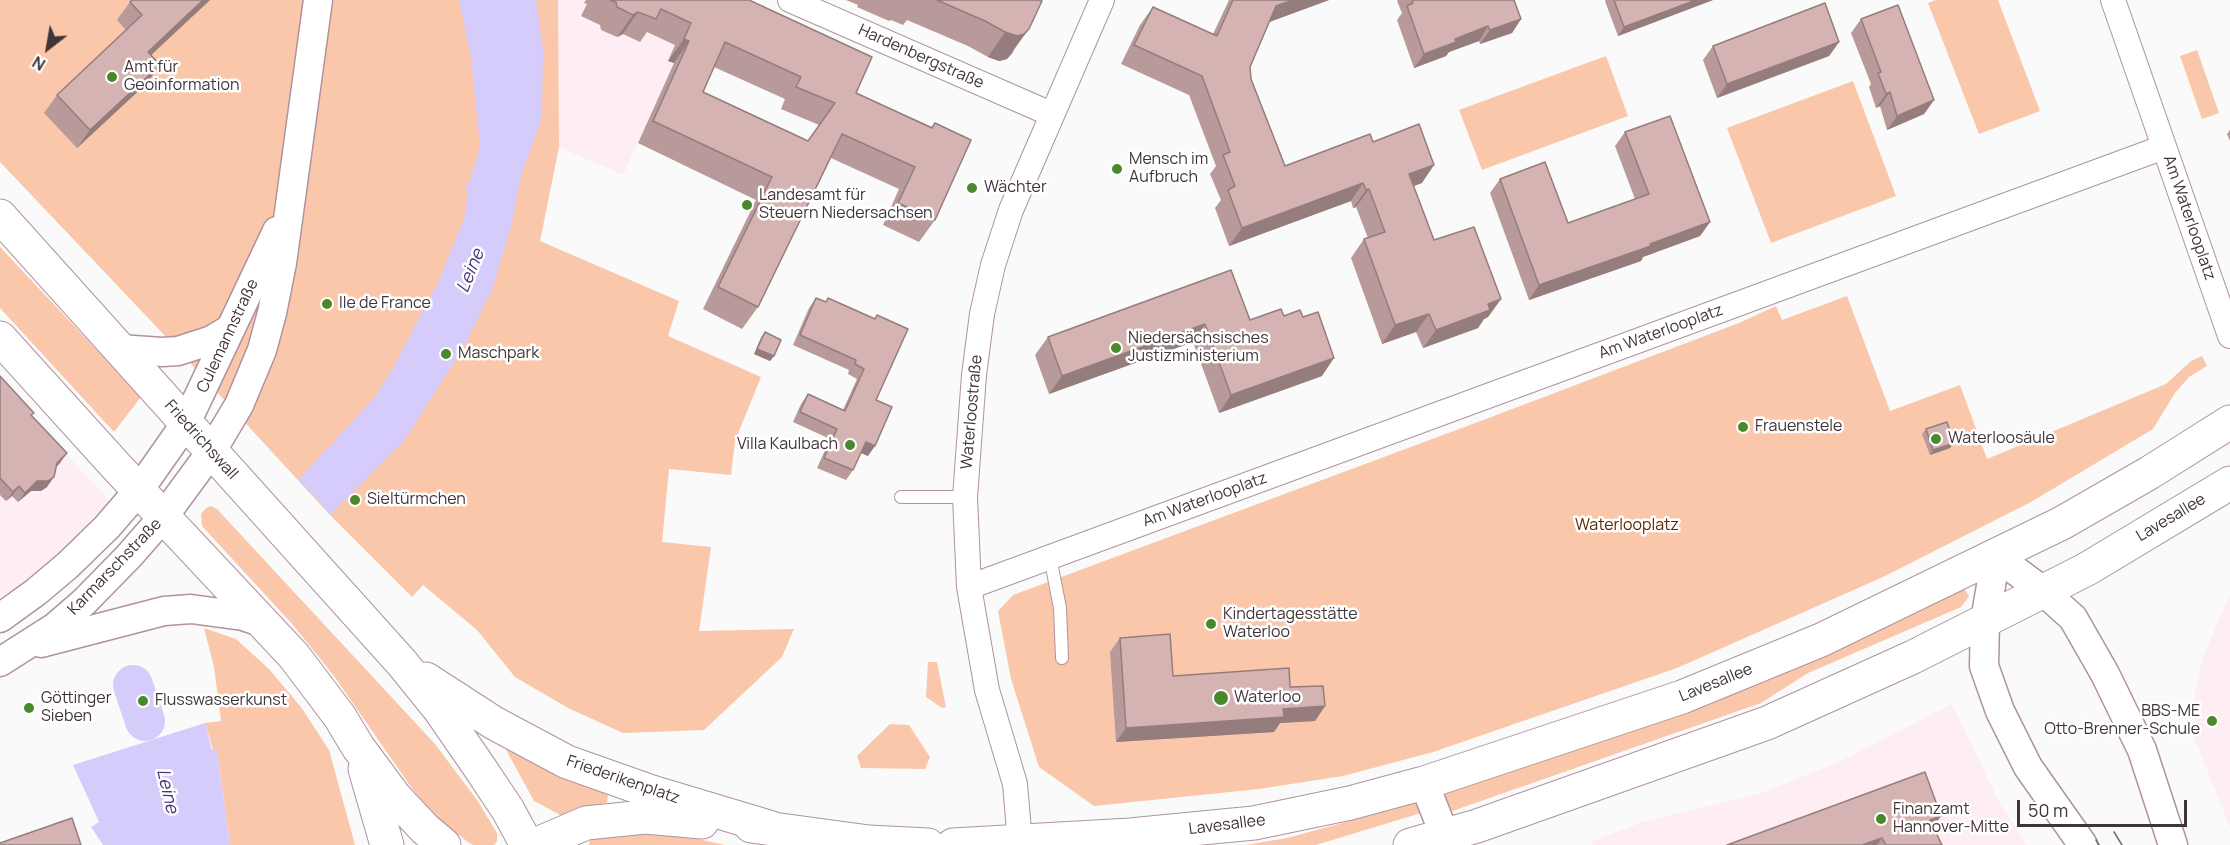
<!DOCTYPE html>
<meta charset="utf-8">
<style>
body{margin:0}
#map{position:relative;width:2230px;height:845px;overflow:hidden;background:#fafafa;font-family:Manrope,sans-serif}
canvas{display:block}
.north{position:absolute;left:18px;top:18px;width:60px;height:60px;-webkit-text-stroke:4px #fff;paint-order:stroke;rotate:211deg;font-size:16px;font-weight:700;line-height:24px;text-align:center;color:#413439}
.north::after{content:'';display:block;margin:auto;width:21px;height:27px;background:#413439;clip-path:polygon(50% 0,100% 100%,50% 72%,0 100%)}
.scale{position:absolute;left:2017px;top:800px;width:170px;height:27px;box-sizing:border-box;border:3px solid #413439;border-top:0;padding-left:8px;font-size:18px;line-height:21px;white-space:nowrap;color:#413439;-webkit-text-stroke:4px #fff;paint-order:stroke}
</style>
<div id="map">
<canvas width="2230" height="845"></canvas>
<div class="north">N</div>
<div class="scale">50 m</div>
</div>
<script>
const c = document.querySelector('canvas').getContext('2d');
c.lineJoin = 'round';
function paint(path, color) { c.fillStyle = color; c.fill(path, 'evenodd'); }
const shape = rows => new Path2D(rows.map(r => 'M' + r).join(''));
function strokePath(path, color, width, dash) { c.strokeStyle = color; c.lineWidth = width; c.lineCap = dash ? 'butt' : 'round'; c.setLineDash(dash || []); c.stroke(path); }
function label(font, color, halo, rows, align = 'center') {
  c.font = font + ' Manrope,sans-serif'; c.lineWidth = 5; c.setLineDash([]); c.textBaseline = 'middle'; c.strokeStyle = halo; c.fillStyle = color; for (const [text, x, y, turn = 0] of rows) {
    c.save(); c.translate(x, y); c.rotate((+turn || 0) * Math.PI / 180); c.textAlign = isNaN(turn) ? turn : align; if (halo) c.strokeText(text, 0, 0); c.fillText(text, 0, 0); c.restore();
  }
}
paint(shape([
 [558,0,675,0,675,45,669,61,674,63,623,175,559,147],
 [0,384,110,501,38,574,0,597],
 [2230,594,2230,827,2194,738,2193,704,2202,659],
 [1952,704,2000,804,2027,845,1592,845,1593,841,1645,821,1761,793,1839,762]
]), '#feeef4');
paint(shape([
 [0,0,558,0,559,147,540,241,679,301,668,336,761,377,735,441,731,475,669,469,662,542,711,547,699,631,794,629,782,657,704,730,623,733,568,708,515,677,477,630,423,585,412,597,330,515,169,340,0,162],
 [1936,0,1998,0,2040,111,1979,134,1928,3],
 [2197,50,2219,113,2202,119,2180,56],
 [1606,56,1628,116,1482,170,1459,110],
 [1853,81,1896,196,1771,243,1727,128],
 [0,247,141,397,114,432,0,308],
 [1847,296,1890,411,1960,385,1987,459,2166,384,2191,361,2202,356,2207,366,2189,377,2175,393,2153,429,2031,502,1883,577,1677,668,1433,752,1343,776,1259,789,1094,806,1039,767,1011,679,998,611,1013,595,1486,419,1739,323,1776,306,1782,320],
 [211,506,217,509,435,744,477,800,497,833,497,841,494,845,473,845,468,842,446,825,427,807,411,787,334,676,293,625,202,526,201,514,206,508],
 [1964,588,1969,596,1961,607,1808,673,1761,703,1441,815,1433,795],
 [204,628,236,639,269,669,301,707,329,750,355,845,230,845,217,751,213,750,205,723,221,721,214,667],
 [928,662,937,662,946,707,942,708,926,697],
 [890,724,909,725,930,757,925,769,861,768,857,756],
 [504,746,608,794,607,803,584,807,562,816,534,801],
 [1416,803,1421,813,1316,845,1245,845,1287,838],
 [612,830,675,834,725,845,589,845,590,835]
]), '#fbc7aa');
paint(shape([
 [459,0,536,0,543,49,542,118,522,173,511,227,493,287,465,345,404,441,330,515,318,500,298,480,374,398,393,368,439,280,464,219,467,199,466,184,470,181,480,146,471,58],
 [205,723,212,750,217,750,230,845,103,845,91,827,99,822,73,765]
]), '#d6ccfb');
strokePath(shape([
 [133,685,145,721]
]), '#d6ccfb', 40);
const service = shape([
 [901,497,965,497],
 [1050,557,1060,608,1062,658]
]);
const minor = shape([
 [790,0,1051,114],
 [2113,0,2230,336],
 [969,587,2164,147],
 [1020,842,1015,784,987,690,969,587,965,497,974,375,982,314,993,265,1011,210,1102,0]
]);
const tertiary = shape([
 [119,349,162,352,178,351,212,340,230,329],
 [0,618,36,592,68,565,107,527,139,490,186,423,277,231],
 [41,643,164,611,191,609,243,616,264,623],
 [0,662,55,627,84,602,129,556,164,516,211,452,239,405,262,350,272,313,282,263,318,0],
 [1424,783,1445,836],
 [2083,845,2028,767,2000,711,1984,666,1985,621,1996,556,2043,591,2073,618,2105,674,2142,750,2173,845]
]);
const secondary = shape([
 [0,216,402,663,440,710,480,768,508,810,527,845],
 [0,338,115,465,294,656,340,717,358,747,395,797,425,829,444,845],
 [426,679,494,723,567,762,652,792,772,828],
 [365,769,387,845],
 [751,826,869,842,928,845],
 [535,845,586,823,645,817,702,822],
 [953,845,1130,835,1254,823,1350,803,1424,783,1682,697,1821,640,2062,523,2149,473,2230,422],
 [1410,845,1477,826,1767,723,1913,657,2087,569,2230,483]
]);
strokePath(service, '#b0929e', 14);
strokePath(minor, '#b0929e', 26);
strokePath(tertiary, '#b0929e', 31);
strokePath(secondary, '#b0929e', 35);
strokePath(service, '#fff', 12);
strokePath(minor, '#fff', 24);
strokePath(tertiary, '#fff', 28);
strokePath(secondary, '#fff', 33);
strokePath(shape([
 [2114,832,2122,845],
 [2096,840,2099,845]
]), '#756b6f', 1.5);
paint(shape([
 [210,0,151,55,160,65,147,83,77,148,44,113,57,95,126,30,117,20,130,2],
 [586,0,749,0,856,93,932,127,935,123,935,220,919,242,883,225,899,189,831,158,758,307,742,329,703,309,756,200,638,143,674,63,668,61,675,45,647,32,640,42,623,34,617,37,601,30,600,25,581,16,587,4,584,3],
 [714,67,785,99,781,109,819,125,808,141,703,92],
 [846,0,1039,0,1012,54,1007,59,999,61,988,57,968,46,907,20,903,25,891,20,889,21,857,7,858,5],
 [1229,0,1329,0,1269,22,1250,67,1251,79,1285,166,1373,142,1422,183,1414,186,1434,240,1501,299,1488,317,1484,319,1478,328,1423,348,1416,332,1382,344,1351,258,1364,239,1368,238,1356,207,1353,208,1351,201,1229,246,1215,208,1221,200,1210,174,1216,166,1189,95,1121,64,1140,25,1153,7,1213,34],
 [1398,0,1514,0,1521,19,1512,33,1480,44,1479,41,1449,52,1446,56,1414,68,1397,20,1402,13,1397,1],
 [1606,0,1713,0,1618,36,1605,1],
 [1861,19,1934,100,1924,114,1887,130,1880,106,1876,108,1869,87,1871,84,1851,33],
 [1839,42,1829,56,1717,98,1703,60,1713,46],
 [2230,130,2230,141,2227,134],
 [1625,132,1710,222,1700,236,1643,257,1641,261,1529,300,1490,193,1500,179,1568,223,1635,199,1615,146],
 [816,298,825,302,828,298,874,319,877,315,876,400,868,456,861,453,853,470,846,480,817,468,830,439,793,422,801,404,808,394,843,410,857,379,848,374,849,370,793,345,809,308],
 [1284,316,1322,376,1219,413,1193,342,1049,394,1035,355,1048,337,1250,320],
 [765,332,774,356,770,361,754,354,761,337],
 [0,376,32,416,60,463,56,467,47,487,41,491,31,491,18,502,12,496,6,501,0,495],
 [1926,429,1950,448,1930,455,1922,434],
 [1120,638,1173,676,1290,687,1325,706,1315,721,1280,723,1274,732,1116,742,1110,652],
 [1941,816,1933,827,1942,845,1727,845]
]), '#b79a99');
paint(shape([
 [203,0,210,0,135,70,148,52],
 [1293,0,1329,0,1264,24,1276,6],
 [1696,0,1713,0,1618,36,1624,27],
 [638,12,623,34,617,37,633,15],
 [1521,19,1512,33,1480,44,1490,30],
 [1488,26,1479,41,1449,52,1446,56,1414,68,1424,54,1455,39],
 [1029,29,1007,59,999,61,988,57,1005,32],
 [684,39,689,41,674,63,668,61],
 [1839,42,1829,56,1717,98,1727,84],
 [160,65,147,83,77,148,90,130],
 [1890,92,1880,106,1876,108,1886,94],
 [1934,100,1924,114,1887,130,1897,116],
 [1434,165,1422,183,1396,192,1409,174],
 [1363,183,1351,201,1229,246,1242,228],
 [1369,189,1356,207,1353,208,1366,190],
 [1710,222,1700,236,1643,257,1641,261,1529,300,1539,285],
 [1501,299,1488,317,1484,319,1478,328,1423,348,1436,330,1488,304],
 [1429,314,1416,332,1382,344,1395,325],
 [1205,324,1193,342,1049,394,1062,376],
 [757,349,774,356,770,361,754,354],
 [1334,358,1322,376,1219,413,1231,395],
 [866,442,875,446,868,456,859,452],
 [1954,443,1950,448,1930,455,1933,450],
 [67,453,60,463,50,473,57,463],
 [54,477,47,487,41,491,31,491,18,502,25,493,37,481],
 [19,486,12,496,6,501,13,492],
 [1325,706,1315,721,1280,723,1274,732,1116,742,1126,728,1283,709],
 [1941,816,1924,841,1930,820],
 [1882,838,1877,845,1862,845]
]), '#957d7d');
const building = shape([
 [132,0,203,0,148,52,160,65,90,130,57,95,142,15,130,2,132,0],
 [610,0,749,0,872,57,856,93,932,128,935,123,971,140,935,220,898,203,915,167,842,134,758,307,718,287,772,177,653,121,689,41,684,39,691,23,661,9,656,19,638,12,633,15,617,7,616,2,610,0],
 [725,42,801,77,796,87,835,103,808,141,703,92,725,42],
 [937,0,1039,0,1042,1,1029,29,1024,34,1017,36,1005,32,985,21,937,0],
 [1233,0,1293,0,1276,6,1250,67,1251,79,1285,166,1370,134,1373,142,1419,124,1434,165,1409,174,1434,240,1474,227,1501,299,1488,304,1490,310,1436,330,1429,314,1395,325,1364,239,1385,232,1369,189,1366,190,1363,183,1242,228,1228,190,1235,186,1223,155,1230,152,1202,76,1134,45,1153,7,1217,36,1233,0],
 [1412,0,1514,0,1521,19,1490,30,1488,26,1455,39,1456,42,1424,54,1407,6,1413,3,1412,0],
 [1614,0,1696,0,1624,27,1614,0],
 [1825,3,1839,42,1727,84,1713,46,1825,3],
 [1898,5,1934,100,1897,116,1890,92,1886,94,1878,73,1881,72,1861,19,1898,5],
 [1670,116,1710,222,1650,244,1651,246,1539,285,1500,179,1545,162,1568,223,1649,194,1625,132,1670,116],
 [1231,270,1250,320,1281,309,1284,316,1300,310,1303,317,1318,312,1334,358,1231,395,1205,324,1062,376,1048,337,1231,270],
 [816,298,826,302,828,298,875,319,877,315,908,329,876,400,892,407,875,446,866,442,853,470,824,458,837,429,800,412,808,394,845,411,864,369,855,364,856,360,800,335,816,298],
 [765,332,781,340,774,356,757,349,765,332],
 [0,376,34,413,31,415,67,453,57,463,54,477,48,481,37,481,25,493,19,486,13,492,0,478,0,376],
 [1947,422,1954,443,1933,450,1926,429,1947,422],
 [1170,634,1173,676,1289,668,1290,687,1323,686,1325,706,1283,709,1284,717,1126,728,1120,638,1170,634],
 [1925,772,1941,816,1930,820,1942,845,1886,845,1882,838,1862,845,1727,845,1925,772],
 [72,818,81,845,0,845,0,843,72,818]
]);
paint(building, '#d5b3b2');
strokePath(building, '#957d7d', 1.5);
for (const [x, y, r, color] of [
 [112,77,6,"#49892b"],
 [1117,169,6,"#49892b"],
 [972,188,6,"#49892b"],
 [747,205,6,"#49892b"],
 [327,304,6,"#49892b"],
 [1116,348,6,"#49892b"],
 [446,354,6,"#49892b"],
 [1743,427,6,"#49892b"],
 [1936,439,6,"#49892b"],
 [850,445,6,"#49892b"],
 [355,500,6,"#49892b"],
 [1211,624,6,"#49892b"],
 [1221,698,8,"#49892b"],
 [143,701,6,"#49892b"],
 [29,708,6,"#49892b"],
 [2212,721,6,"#49892b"],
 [1881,819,6,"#49892b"]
]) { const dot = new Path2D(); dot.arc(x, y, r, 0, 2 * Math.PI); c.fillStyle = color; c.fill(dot); strokePath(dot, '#fff', 2); }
label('16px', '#413439', '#fff', [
 ["Hardenbergstraße",921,57,24],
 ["Am Waterlooplatz",2189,218,71],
 ["Am Waterlooplatz",1661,332,-20],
 ["Culemannstraße",228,336,-65],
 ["Waterloostraße",972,412,-85],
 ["Friedrichswall",201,440,48],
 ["Am Waterlooplatz",1205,500,-20],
 ["Lavesallee",2171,518,-31],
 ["Karmarschstraße",115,567,-46],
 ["Lavesallee",1716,683,-22],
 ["Friederikenplatz",623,780,19],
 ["Lavesallee",1227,825,-7]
]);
label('16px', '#413439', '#fff', [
 ["Amt für",124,68],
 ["Geoinformation",124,86],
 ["Mensch im",1129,160],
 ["Aufbruch",1129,178],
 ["Wächter",984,188],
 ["Landesamt für",759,196],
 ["Steuern Niedersachsen",759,214],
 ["Ile de France",339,304],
 ["Niedersächsisches",1128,339],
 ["Justizministerium",1128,357],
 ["Maschpark",458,354],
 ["Frauenstele",1755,427],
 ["Waterloosäule",1948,439],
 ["Villa Kaulbach",838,445,"right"],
 ["Sieltürmchen",367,500],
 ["Kindertagesstätte",1223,615],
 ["Waterloo",1223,633],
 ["Waterloo",1234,698],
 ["Göttinger",41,699],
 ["Sieben",41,717],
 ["Flusswasserkunst",155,701],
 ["BBS-ME",2200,712,"right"],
 ["Otto-Brenner-Schule",2200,730,"right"],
 ["Finanzamt",1893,810],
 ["Hannover-Mitte",1893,828]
], 'left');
label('16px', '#5c2902', '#fff', [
 ["Waterlooplatz",1627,526]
]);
label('italic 18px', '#4a3679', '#fff', [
 ["Leine",471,271,-68],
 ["Leine",167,791,77]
]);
</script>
